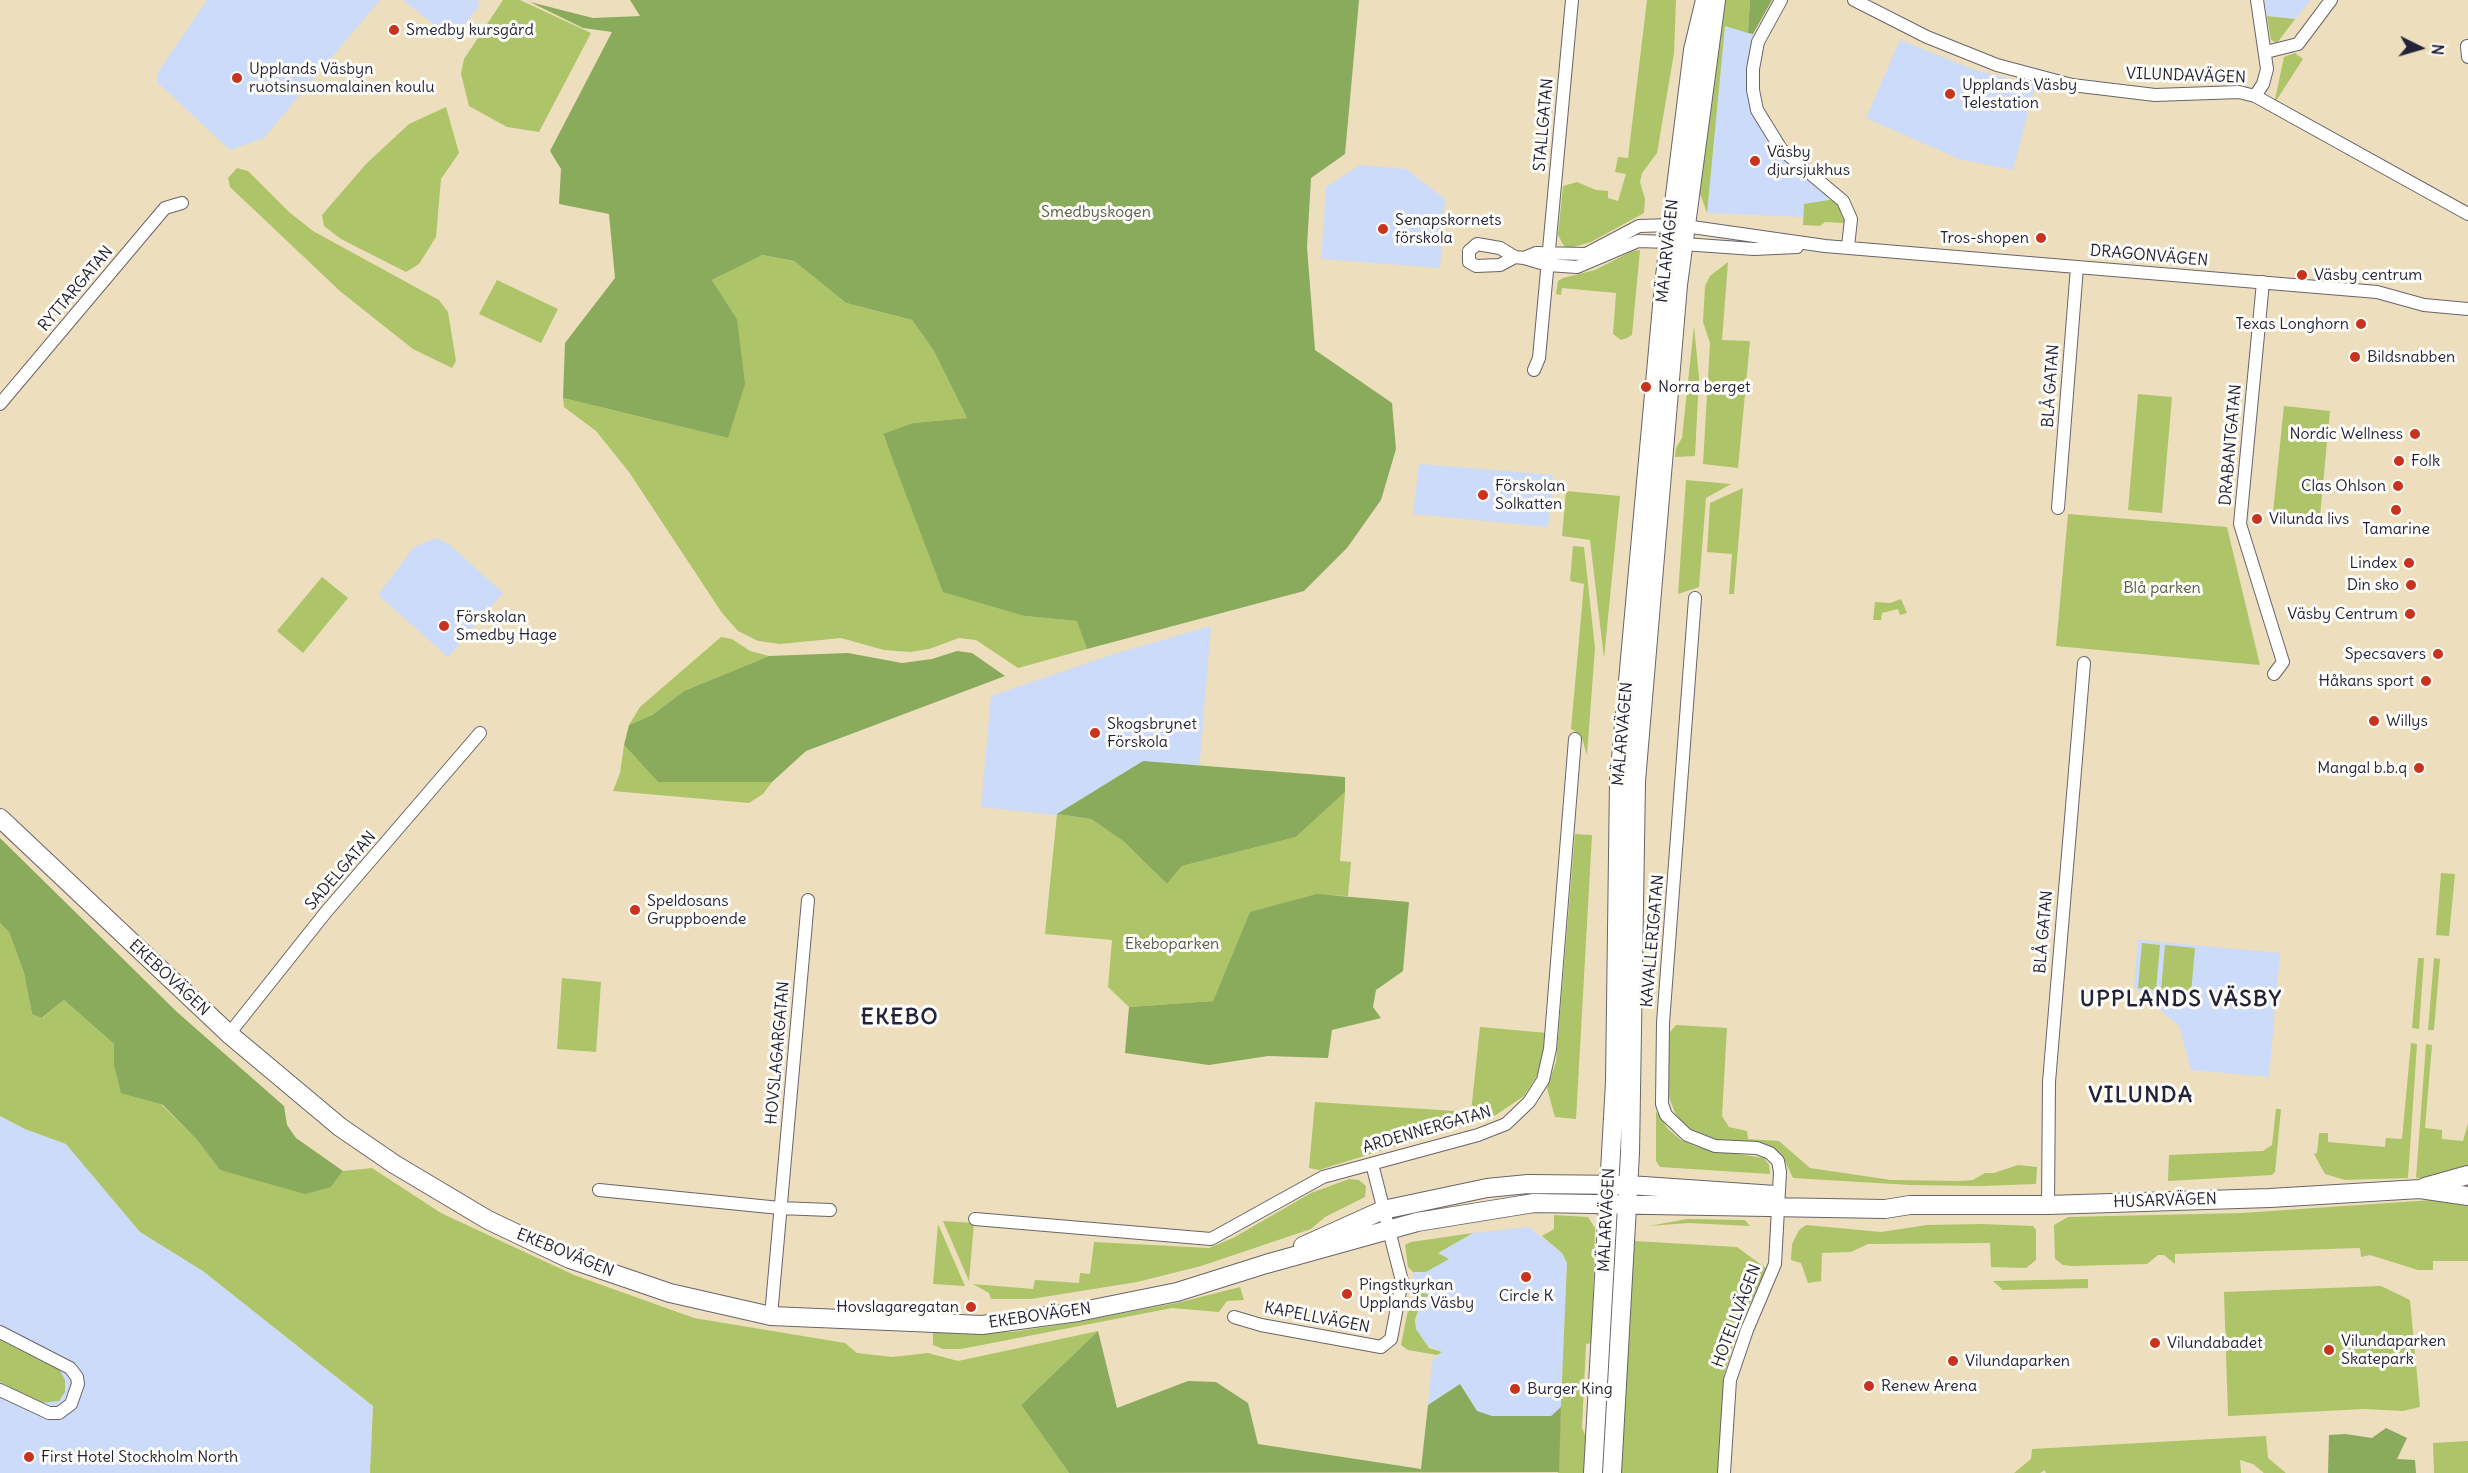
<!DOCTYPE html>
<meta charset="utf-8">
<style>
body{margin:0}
#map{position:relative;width:2468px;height:1473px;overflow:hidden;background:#eddfbd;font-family:Delius,sans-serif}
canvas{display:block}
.north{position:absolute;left:2390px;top:18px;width:60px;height:60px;-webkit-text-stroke:4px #fdfcf7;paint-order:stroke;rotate:95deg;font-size:16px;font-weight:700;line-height:24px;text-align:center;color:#22223b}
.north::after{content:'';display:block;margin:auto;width:21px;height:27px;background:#22223b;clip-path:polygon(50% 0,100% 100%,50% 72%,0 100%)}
</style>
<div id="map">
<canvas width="2468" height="1473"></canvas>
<div class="north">N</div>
</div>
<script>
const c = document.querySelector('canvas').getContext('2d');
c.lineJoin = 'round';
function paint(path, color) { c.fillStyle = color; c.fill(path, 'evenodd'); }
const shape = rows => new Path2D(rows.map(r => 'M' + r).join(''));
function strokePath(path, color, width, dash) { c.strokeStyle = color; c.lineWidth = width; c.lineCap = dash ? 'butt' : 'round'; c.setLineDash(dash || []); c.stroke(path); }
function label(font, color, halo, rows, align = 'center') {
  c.font = font + ' Delius,sans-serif'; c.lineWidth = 6; c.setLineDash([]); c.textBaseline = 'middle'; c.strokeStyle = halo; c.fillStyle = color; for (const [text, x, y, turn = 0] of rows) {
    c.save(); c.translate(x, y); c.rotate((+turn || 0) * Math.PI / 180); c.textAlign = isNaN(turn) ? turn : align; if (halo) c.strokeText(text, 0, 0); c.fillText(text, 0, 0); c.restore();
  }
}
paint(shape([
 [207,0,380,0,264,138,230,150,158,83,158,72],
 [403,0,478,0,479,6,453,40],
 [2264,0,2311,0,2295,19,2267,16],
 [1725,25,1753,34,1748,62,1747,93,1763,134,1776,150,1835,199,1804,204,1803,217,1707,213],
 [1900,40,1975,70,2035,85,2013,170,1959,159,1866,118],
 [1360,165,1406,169,1445,199,1440,268,1321,259,1326,187],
 [1419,464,1553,475,1548,527,1413,514],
 [436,538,450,545,503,593,448,657,378,595,414,547],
 [1211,626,1199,771,1091,819,981,807,991,696,1111,655],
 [2138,940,2280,953,2269,1077,2191,1070,2179,1026,2134,987],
 [0,1116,25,1129,66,1144,140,1232,203,1271,373,1406,370,1473,0,1473],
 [1529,1227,1562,1253,1567,1262,1561,1407,1551,1416,1492,1416,1477,1411,1460,1384,1428,1405,1432,1361,1442,1352,1427,1345,1416,1329,1417,1312,1425,1292,1413,1295,1413,1272,1419,1273,1448,1259,1438,1253,1473,1233]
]), '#cbdbf9');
paint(shape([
 [503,0,520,0,591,33,539,132,507,127,469,106,461,74,464,59],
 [1647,0,1676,0,1674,53,1657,153,1642,173,1640,182,1645,199,1644,213,1591,242,1570,248,1564,246,1558,235,1563,186,1577,182,1596,190,1608,191,1608,198,1618,201,1626,174,1615,172,1618,157,1628,158],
 [1720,0,1750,0,1748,33,1725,26,1707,213,1701,196,1694,189],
 [2267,16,2295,19,2277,43,2271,40],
 [2295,53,2303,59,2274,104,2284,57],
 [446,107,459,153,441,179,436,237,419,264,406,272,341,239,324,226,322,215,366,164,409,124],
 [237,168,248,171,289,212,313,231,439,300,448,312,456,361,452,368,413,349,341,292,230,187,228,178],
 [1835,199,1844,214,1844,223,1825,222,1820,226,1803,225,1804,204],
 [1640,250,1632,335,1627,338,1621,340,1613,334,1616,293,1562,288,1561,295,1556,294,1558,281,1563,278,1595,270,1632,251],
 [761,255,794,261,846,303,912,320,934,351,967,418,913,423,883,435,904,487,1025,616,1078,621,1087,649,1018,668,976,640,959,638,929,649,910,652,884,650,841,638,780,644,758,641,738,631,722,613,629,472,596,431,564,407,563,398,728,438,737,319,712,280],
 [1728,262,1722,340,1750,341,1738,468,1703,464,1710,343,1703,322,1705,286,1710,276],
 [497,280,558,309,541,343,479,314],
 [1694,326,1699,377,1695,456,1675,457,1676,448,1682,438],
 [2138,394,2172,397,2162,513,2128,510],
 [2284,406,2330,411,2319,526,2272,522],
 [1686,480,1731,484,1706,498,1699,587,1678,594],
 [1743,488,1734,594,1729,594,1732,554,1707,552,1710,503],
 [1566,491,1620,496,1604,658,1590,540,1562,536],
 [2068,514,2227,527,2260,665,2056,646],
 [1573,546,1584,547,1595,648,1587,755,1581,735,1571,729,1584,584,1570,581],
 [322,577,348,598,303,653,277,631],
 [1901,599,1907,613,1900,615,1898,609,1882,613,1881,620,1873,620,1875,602,1890,603],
 [721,637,732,639,750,651,769,656,684,691,652,715,629,725,640,707],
 [624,745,658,782,772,782,763,794,749,803,613,791,620,773],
 [1345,792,1340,861,1351,862,1348,896,1317,895,1250,913,1213,1001,1129,1007,1108,987,1112,940,1045,934,1057,814,1091,819,1123,841,1167,884,1182,866,1296,837],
 [1575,834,1592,835,1576,1119,1555,1117,1547,1088,1556,1062],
 [2441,873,2455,874,2449,936,2436,935],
 [0,923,9,932,24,973,32,1014,43,1018,64,1000,114,1044,114,1066,121,1092,162,1105,197,1140,220,1170,331,1187,343,1171,372,1168,441,1213,574,1275,694,1318,845,1343,857,1353,892,1357,928,1353,958,1361,1098,1331,1021,1405,1069,1473,370,1473,373,1406,203,1271,140,1232,66,1144,25,1129,0,1116],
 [2142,943,2160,945,2156,990,2138,988],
 [2165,945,2195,948,2191,993,2161,991],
 [2418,958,2424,958,2419,1029,2412,1028],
 [2434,958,2440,959,2434,1030,2428,1030],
 [562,978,601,982,596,1052,557,1049],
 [1676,1025,1727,1028,1722,1116,1729,1127,1747,1131,1748,1139,1779,1141,1810,1168,1891,1180,1959,1181,1973,1180,1985,1173,1994,1173,2018,1165,2037,1167,2036,1184,1982,1186,1910,1185,1793,1178,1783,1157,1767,1145,1718,1140,1686,1127,1676,1115,1670,1100,1667,1082,1670,1032],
 [1480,1027,1548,1033,1541,1069,1524,1096,1496,1115,1319,1170,1309,1168,1315,1102,1471,1112],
 [2411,1043,2417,1044,2408,1178,2345,1180,2325,1174,2314,1154,2317,1153,2319,1133,2328,1133,2328,1142,2385,1147,2386,1138,2402,1139],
 [2426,1044,2432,1045,2425,1128,2442,1130,2442,1139,2463,1141,2468,1123,2468,1166,2441,1178,2416,1178],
 [2276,1109,2281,1109,2275,1172,2272,1175,2168,1181,2169,1155,2263,1151,2272,1145],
 [1656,1111,1668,1129,1681,1140,1700,1148,1764,1158,1769,1165,1770,1174,1660,1167,1656,1161],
 [1349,1179,1359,1180,1366,1186,1365,1197,1325,1217,1311,1229,1201,1266,1137,1282,1031,1299,991,1299,989,1293,973,1284,1033,1289,1035,1280,1079,1283,1080,1273,1090,1274,1094,1242,1209,1248,1233,1238,1311,1193],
 [2432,1200,2468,1206,2468,1261,2433,1261,2433,1270,2418,1270,2370,1255,2361,1257,2360,1248,2175,1254,2175,1264,2164,1255,2158,1255,2147,1264,2072,1266,2063,1265,2055,1259,2054,1225,2068,1217,2242,1213],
 [1554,1215,1588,1217,1595,1228,1592,1343,1586,1344,1582,1428,1587,1439,1585,1473,1558,1473,1567,1263,1562,1253,1542,1236,1554,1229],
 [1687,1219,1745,1220,1750,1226,1689,1223,1649,1226],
 [943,1221,974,1223,969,1281],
 [938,1224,965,1286,933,1284],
 [1982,1224,2033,1226,2036,1230,2036,1260,2026,1268,1991,1267,1990,1243,1868,1244,1851,1252,1822,1253,1821,1281,1808,1283,1801,1263,1791,1260,1792,1244,1799,1230,1806,1225,1881,1232,1927,1225],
 [1473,1233,1438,1253,1449,1259,1426,1272,1413,1272,1408,1267,1405,1245,1411,1242],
 [1634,1241,1737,1247,1767,1269,1739,1325,1724,1375,1718,1473,1616,1473],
 [2088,1279,2088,1288,2003,1290,1993,1281],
 [2381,1286,2410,1300,2420,1407,2403,1411,2364,1409,2228,1416,2224,1292],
 [1240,1287,1244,1300,1227,1301,1219,1312,1172,1308,961,1349,943,1349,933,1345,933,1333,1012,1332,1072,1323,1181,1302],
 [1419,1292,1430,1295,1423,1299,1419,1307,1415,1320,1416,1329,1429,1348,1442,1352,1437,1355,1408,1350,1401,1345,1409,1305,1413,1295],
 [0,1338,59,1369,65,1380,65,1392,59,1401,40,1403,0,1382],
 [2266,1436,2268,1458,2286,1473,2264,1473,2253,1464,2240,1460,2241,1473,2046,1473,2045,1470,2040,1473,2014,1473,2031,1459,2032,1449],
 [2468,1441,2468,1473,2434,1473,2433,1443]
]), '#adc468');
paint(shape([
 [630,0,1359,0,1345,154,1311,178,1307,247,1315,350,1392,403,1396,449,1381,500,1347,548,1304,591,1087,649,1077,621,1025,616,943,592,883,434,913,423,967,418,934,351,912,320,846,303,794,261,762,255,712,280,737,319,745,384,728,438,563,398,565,343,615,278,609,214,559,204,561,169,550,151,612,32,583,28,530,2,593,18,640,16],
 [1750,0,1772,0,1753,34,1748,33],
 [957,651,972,653,1005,676,806,751,772,782,658,782,624,745,629,725,652,715,684,691,769,656,848,653,902,663,932,659],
 [1143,761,1345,777,1345,792,1296,837,1182,866,1167,884,1123,841,1091,819,1057,814],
 [0,838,177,1012,284,1106,287,1125,296,1138,343,1171,331,1187,305,1194,220,1170,197,1140,163,1105,121,1093,114,1066,114,1044,64,1000,42,1018,32,1014,24,973,9,932,0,923],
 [1317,894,1409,902,1403,971,1376,990,1373,1007,1381,1018,1332,1030,1328,1058,1268,1056,1209,1065,1125,1053,1129,1007,1213,1001,1250,912],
 [1098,1331,1117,1408,1188,1381,1216,1382,1248,1403,1258,1444,1421,1469,1428,1405,1460,1384,1477,1411,1492,1416,1551,1416,1561,1407,1559,1472,1069,1473,1021,1405],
 [2386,1428,2407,1438,2397,1459,2415,1460,2416,1473,2328,1473,2329,1435,2345,1434,2372,1438]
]), '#8aaa5c');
const street = shape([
 [1781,0,1758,42,1753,69,1753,90,1757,110,1781,149,1843,201,1851,219,1848,247],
 [1854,0,1927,37,1997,65,2072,85,2155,95,2239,92,2255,96,2468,214],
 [2467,46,2468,57],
 [2266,52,2298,44,2331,0],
 [2255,96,2263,84,2267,69,2257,0],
 [1685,226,1825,246,2377,292,2424,305,2468,309],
 [1683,244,1754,249,1797,247],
 [1515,257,1500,248,1477,244,1469,251,1469,262,1476,266,1500,265,1515,257,1524,258,1548,265,1577,267,1638,241,1669,242],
 [1524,258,1536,253,1586,254,1639,226,1671,225],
 [2263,282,2240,524,2283,662,2274,674],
 [1534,370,1539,358,1572,0],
 [0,404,165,208,182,203],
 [2058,508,2077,267],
 [1695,598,1663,1023,1662,1104,1666,1115,1687,1135,1715,1146,1757,1148,1770,1153,1778,1161,1780,1172,1775,1264,1747,1330,1730,1380,1724,1473],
 [229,1034,326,912,480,733],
 [599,1190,780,1208,830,1210],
 [2048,1205,2049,1082,2084,663],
 [975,1219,1211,1239,1323,1177,1478,1135,1506,1124,1529,1102,1543,1080,1550,1049,1575,739],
 [771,1316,808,900],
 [1234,1317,1261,1325,1381,1347,1391,1339,1402,1281,1372,1164],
 [0,1332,70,1368,77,1377,78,1384,71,1404,59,1413,49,1413,0,1390]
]);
const secondary = shape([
 [0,818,229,1034,340,1127,394,1164,488,1220,570,1259,670,1293,771,1316,982,1325,1078,1312,1177,1292,1266,1264,1417,1222,1534,1203,1885,1209,1910,1205,2048,1205,2270,1198,2420,1189,2468,1196],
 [2425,1187,2468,1175],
 [1303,1246,1383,1210,1487,1188,1528,1184,1629,1185,1775,1195],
 [1593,1473,1615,1082,1619,780,1664,284,1693,50,1705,0],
 [1612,1473,1630,1153,1636,781,1678,285,1716,0]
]);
strokePath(street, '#696468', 14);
strokePath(secondary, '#696468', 20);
strokePath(street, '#fff', 12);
strokePath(secondary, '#fff', 18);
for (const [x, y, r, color] of [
 [394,30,6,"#c8321e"],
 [237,78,6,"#c8321e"],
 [1950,94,6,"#c8321e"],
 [1755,161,6,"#c8321e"],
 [1383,229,6,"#c8321e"],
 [2041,238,6,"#c8321e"],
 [2302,275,6,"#c8321e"],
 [2361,324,6,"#c8321e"],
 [2355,357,6,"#c8321e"],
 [1646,387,6,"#c8321e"],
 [2415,434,6,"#c8321e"],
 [2399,461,6,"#c8321e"],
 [2398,486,6,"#c8321e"],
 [1483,495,6,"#c8321e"],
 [2396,510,6,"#c8321e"],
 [2257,519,6,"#c8321e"],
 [2409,563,6,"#c8321e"],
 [2411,585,6,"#c8321e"],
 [2410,614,6,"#c8321e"],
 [444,626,6,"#c8321e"],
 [2438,654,6,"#c8321e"],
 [2426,681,6,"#c8321e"],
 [2374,721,6,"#c8321e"],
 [1095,733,6,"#c8321e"],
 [2419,768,6,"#c8321e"],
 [635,910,6,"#c8321e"],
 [1526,1277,6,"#c8321e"],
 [1347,1294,6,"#c8321e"],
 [971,1307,6,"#c8321e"],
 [2155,1343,6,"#c8321e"],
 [2329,1350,6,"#c8321e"],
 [1953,1361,6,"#c8321e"],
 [1869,1386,6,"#c8321e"],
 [1515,1389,6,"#c8321e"],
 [29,1457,6,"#c8321e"]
]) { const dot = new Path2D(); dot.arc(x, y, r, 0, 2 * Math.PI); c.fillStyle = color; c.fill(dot); strokePath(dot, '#fdfcf7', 2); }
label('16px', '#22223b', '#fdfcf7', [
 ["Smedby kursgård",406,30],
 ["Upplands Väsbyn",249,69],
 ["ruotsinsuomalainen koulu",249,87],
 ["Upplands Väsby",1962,85],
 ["Telestation",1962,103],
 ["Väsby",1767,152],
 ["djursjukhus",1767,170],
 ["Senapskornets",1395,220],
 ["förskola",1395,238],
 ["Tros-shopen",2029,238,"right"],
 ["Väsby centrum",2314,275],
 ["Texas Longhorn",2349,324,"right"],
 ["Bildsnabben",2367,357],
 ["Norra berget",1658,387],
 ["Nordic Wellness",2403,434,"right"],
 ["Folk",2411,461],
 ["Förskolan",1495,486],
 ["Solkatten",1495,504],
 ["Clas Ohlson",2386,486,"right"],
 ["Vilunda livs",2269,519],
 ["Tamarine",2396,529,"center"],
 ["Lindex",2397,563,"right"],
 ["Din sko",2399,585,"right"],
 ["Väsby Centrum",2398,614,"right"],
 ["Förskolan",456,617],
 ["Smedby Hage",456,635],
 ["Specsavers",2426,654,"right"],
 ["Håkans sport",2414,681,"right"],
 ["Willys",2386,721],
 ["Skogsbrynet",1107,724],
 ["Förskola",1107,742],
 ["Mangal b.b.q",2407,768,"right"],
 ["Speldosans",647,901],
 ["Gruppboende",647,919],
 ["Pingstkyrkan",1359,1285],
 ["Upplands Väsby",1359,1303],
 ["Circle K",1526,1296,"center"],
 ["Hovslagaregatan",959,1307,"right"],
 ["Vilundaparken",2341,1341],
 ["Skatepark",2341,1359],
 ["Vilundabadet",2167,1343],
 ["Vilundaparken",1965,1361],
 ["Renew Arena",1881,1386],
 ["Burger King",1527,1389],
 ["First Hotel Stockholm North",41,1457]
], 'left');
label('16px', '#22223b', '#fdfcf7', [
 ["VILUNDAVÄGEN",2186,76,2],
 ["STALLGATAN",1544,125,-85],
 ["MÄLARVÄGEN",1668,251,-84],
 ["DRAGONVÄGEN",2149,256,5],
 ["RYTTARGATAN",76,289,-50],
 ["BLÅ GATAN",2051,386,-86],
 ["DRABANTGATAN",2231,445,-85],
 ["MÄLARVÄGEN",1623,734,-85],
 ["SADELGATAN",341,871,-49],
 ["BLÅ GATAN",2044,932,-85],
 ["KAVALLERIGATAN",1653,941,-85],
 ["EKEBOVÄGEN",169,978,43],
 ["HOVSLAGARGATAN",778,1053,-85],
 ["ARDENNERGATAN",1427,1130,-16],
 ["HUSARVÄGEN",2165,1201,-2],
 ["MÄLARVÄGEN",1607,1220,-87],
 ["EKEBOVÄGEN",565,1253,22],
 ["EKEBOVÄGEN",1040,1316,-8],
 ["HOTELLVÄGEN",1737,1316,-69],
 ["KAPELLVÄGEN",1317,1318,11]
]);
label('16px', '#535b4b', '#fdfcf7', [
 ["Smedbyskogen",1096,212],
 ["Blå parken",2162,588],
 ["Ekeboparken",1172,944]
]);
c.letterSpacing = '1.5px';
label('bold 22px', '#22223b', '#fdfcf7', [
 ["UPPLANDS VÄSBY",2181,1000],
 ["EKEBO",900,1018],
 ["VILUNDA",2141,1096]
]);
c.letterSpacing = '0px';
</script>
